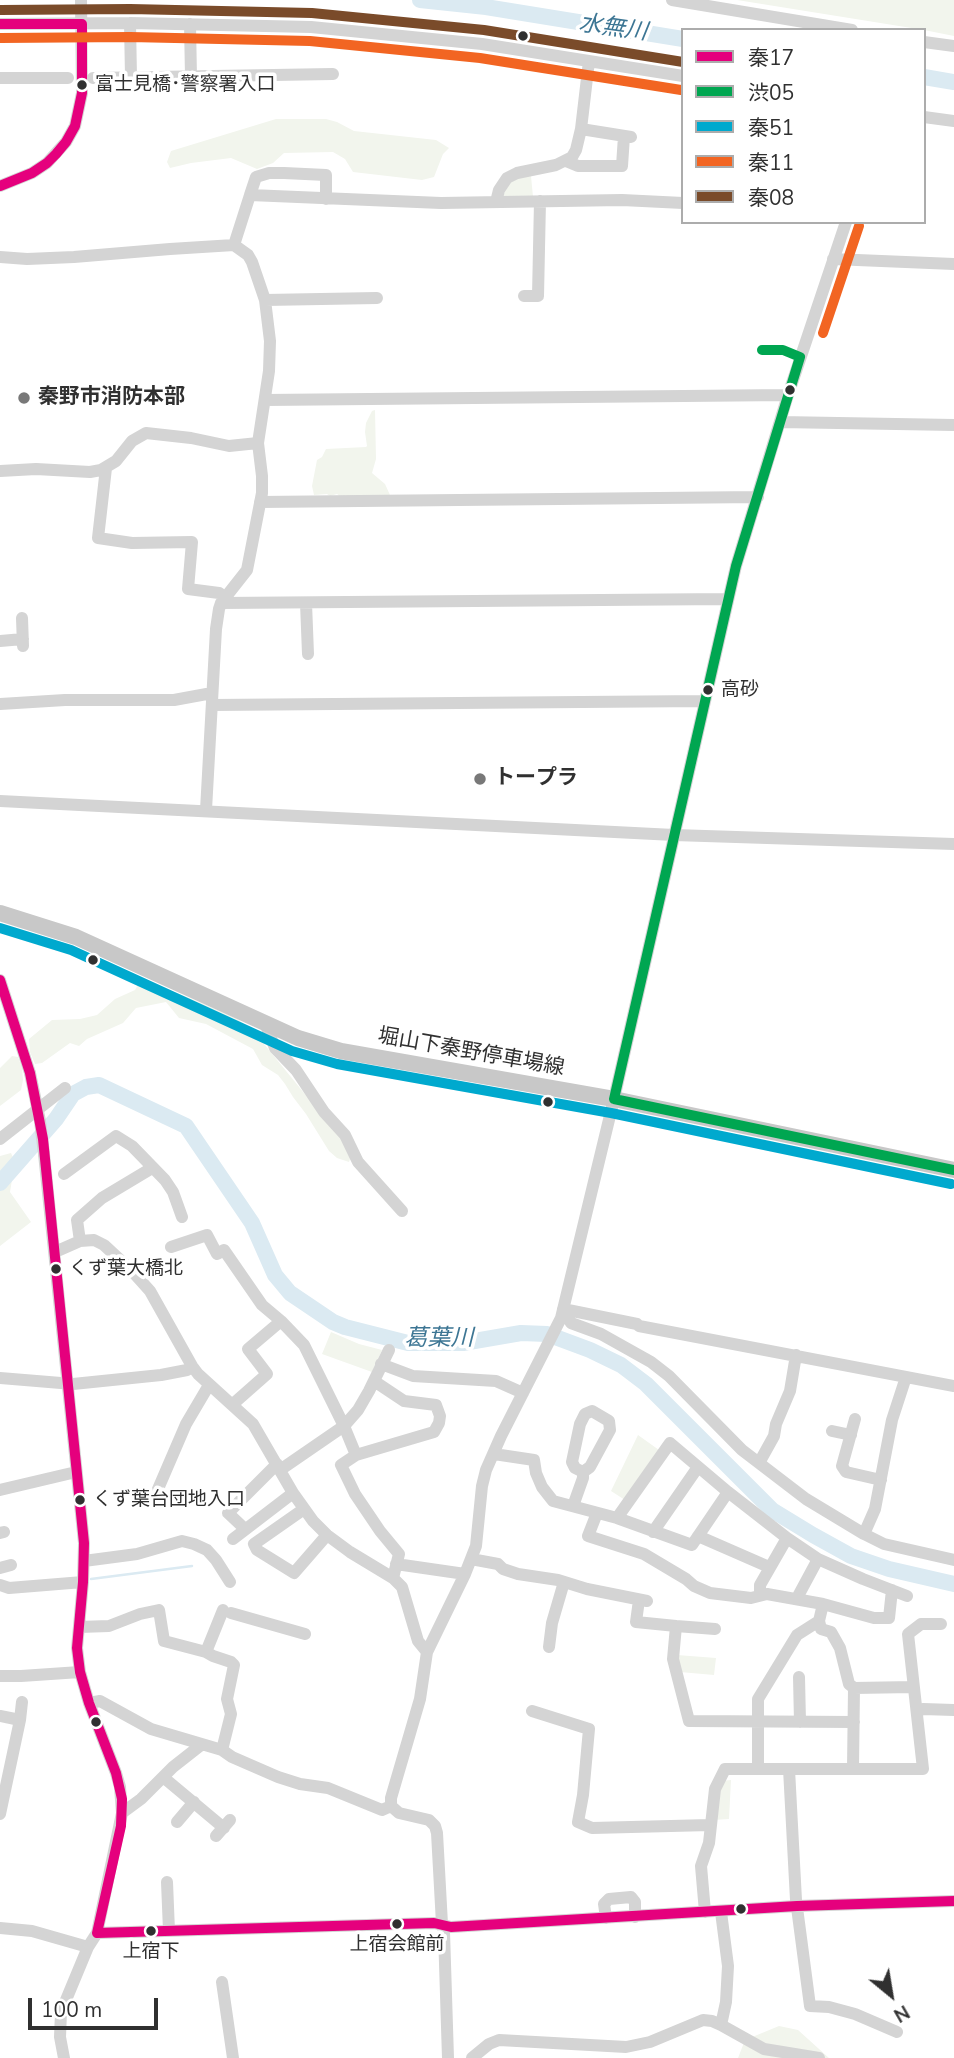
<!DOCTYPE html>
<meta charset="utf-8">
<style>
body{margin:0}
#map{position:relative;width:954px;height:2058px;overflow:hidden;background:#fff;font-family:"Nunito Sans","Noto Sans JP",sans-serif}
canvas{display:block}
.legend{position:absolute;left:681px;top:28px;width:245px;height:196px;box-sizing:border-box;background:#fff;border:2px solid #acacac;margin:0;padding:9px 12px;list-style:none;font-size:21px;color:#303030}
.legend li{display:flex;align-items:center;gap:14px;height:35px}
.legend b{width:35px;border:2px solid #acacac}
.north{position:absolute;left:856px;top:1960px;width:70px;height:70px;-webkit-text-stroke:5px #fff;paint-order:stroke;rotate:150deg;font-size:19px;font-weight:700;line-height:28px;text-align:center;color:#303030}
.north::after{content:'';display:block;margin:auto;width:24px;height:32px;background:#303030;clip-path:polygon(50% 0,100% 100%,50% 72%,0 100%)}
.scale{position:absolute;left:28px;top:1998px;width:130px;height:32px;box-sizing:border-box;border:4px solid #303030;border-top:0;padding-left:9px;font-size:21px;line-height:24px;white-space:nowrap;color:#303030;-webkit-text-stroke:5px #fff;paint-order:stroke}
</style>
<div id="map">
<canvas width="954" height="2058"></canvas>
<ul class="legend">
<li><b style="height:9px;background:#e5007d"></b>秦17</li>
<li><b style="height:9px;background:#00a651"></b>渋05</li>
<li><b style="height:9px;background:#00a9ce"></b>秦51</li>
<li><b style="height:9px;background:#f26522"></b>秦11</li>
<li><b style="height:9px;background:#7a4b2a"></b>秦08</li>
</ul>
<div class="north">N</div>
<div class="scale">100 m</div>
</div>
<script>
const c = document.querySelector('canvas').getContext('2d');
c.lineJoin = 'round';
function paint(path, color) { c.fillStyle = color; c.fill(path, 'evenodd'); }
const shape = rows => new Path2D(rows.map(r => 'M' + r).join(''));
function strokePath(path, color, width, dash) { c.strokeStyle = color; c.lineWidth = width; c.lineCap = dash ? 'butt' : 'round'; c.setLineDash(dash || []); c.stroke(path); }
function label(font, color, halo, rows, align = 'center') {
  c.font = font + ' "Nunito Sans","Noto Sans JP",sans-serif'; c.lineWidth = 7; c.setLineDash([]); c.textBaseline = 'middle'; c.strokeStyle = halo; c.fillStyle = color; for (const [text, x, y, turn = 0] of rows) {
    c.save(); c.translate(x, y); c.rotate((+turn || 0) * Math.PI / 180); c.textAlign = isNaN(turn) ? turn : align; if (halo) c.strokeText(text, 0, 0); c.fillText(text, 0, 0); c.restore();
  }
}
paint(shape([
 [737,0,954,0,954,36,924,30],
 [276,119,326,119,337,122,354,131,436,140,449,148,443,154,434,177,422,180,353,172,345,159,333,152,284,153,273,163,257,169,231,158,191,163,170,168,167,162,171,151],
 [531,176,533,197,504,197,503,195,510,183,515,179],
 [375,410,376,459,372,473,385,484,390,495,340,496,337,494,330,496,327,494,314,495,312,486,317,460,322,457,326,449,366,447,367,446,365,432,366,423,372,411],
 [140,981,152,983,187,997,234,1017,251,1028,344,1142,351,1156,349,1162,337,1158,329,1151,306,1114,293,1097,285,1084,278,1075,262,1065,253,1049,206,1024,179,1018,166,1002,136,1008,123,1023,87,1039,79,1046,70,1043,42,1063,35,1064,30,1052,29,1039,52,1020,80,1019,97,1015,115,999,135,990],
 [12,1056,18,1057,22,1068,23,1080,21,1090,0,1106,0,1068],
 [11,1153,15,1162,10,1192,31,1222,0,1246,0,1156],
 [331,1332,359,1344,382,1350,372,1372,322,1354],
 [638,1435,659,1450,625,1500,611,1491],
 [677,1655,716,1658,714,1675,680,1672],
 [731,1780,729,1819,713,1820,721,1781],
 [779,2026,798,2030,829,2058,738,2058,745,2040]
]), '#f2f5ed');
strokePath(shape([
 [91,1579,192,1566]
]), '#dbeaf2', 2.5);
strokePath(shape([
 [420,0,486,7,683,39],
 [924,77,954,82],
 [0,1183,56,1119,73,1094,86,1087,99,1085,186,1126,252,1223,275,1275,290,1293,333,1322,345,1327,408,1343,463,1343,521,1333,547,1334,590,1350,621,1365,646,1384,772,1510,813,1535,851,1556,889,1569,954,1584]
]), '#dbeaf2', 16);
strokePath(shape([
 [672,0,852,30],
 [130,23,131,77],
 [0,24,130,23,311,27,482,44,683,76],
 [190,24,191,77],
 [924,42,954,46],
 [0,78,68,78],
 [93,78,333,74],
 [924,117,954,121],
 [581,129,631,137],
 [566,161,578,166,622,166,624,136],
 [0,186,32,173,47,163,66,142,75,126,82,93,81,0],
 [250,195,256,177,269,173,284,173,326,175,326,199],
 [496,202,499,190,507,178,517,173,556,165,572,157,576,150,581,129,589,61],
 [234,245,250,195,441,203,622,200,683,203],
 [0,257,27,259,74,257,170,249,234,245,248,255,252,262,265,300,270,341,269,371,258,443,262,476,262,493,247,570,221,603,219,609,216,629,206,810],
 [833,259,954,264],
 [524,296,538,296,540,201],
 [265,300,377,298],
 [265,400,788,395],
 [780,422,954,425],
 [106,468,98,538,132,543,192,542,188,589,219,593,226,598],
 [0,471,36,469,90,472,101,470,116,461,132,441,146,433,191,438,229,446,258,443],
 [260,502,758,497],
 [221,603,728,599],
 [306,603,308,654],
 [22,618,23,646],
 [0,641,23,639],
 [0,704,65,700,174,700,212,693],
 [212,705,705,701],
 [0,801,674,835,954,844],
 [0,980,30,1073],
 [265,1023,275,1048,296,1070,324,1112,345,1135,358,1162,402,1211],
 [0,1139,65,1088],
 [44,1154,84,1543,83,1582,77,1648,80,1672,89,1703,116,1773,120,1787,122,1813,97,1933,88,1947,61,2012,60,2037,64,2058],
 [64,1174,116,1136,132,1146,165,1180,173,1192,182,1217],
 [80,1241,77,1220,102,1198,152,1168],
 [171,1247,207,1235,217,1254,224,1250,262,1305,281,1321,304,1345,344,1426,356,1455],
 [55,1252,80,1241,94,1240,104,1245,132,1271,150,1291,192,1366,198,1374,253,1424,293,1493,313,1521,327,1535,350,1552,393,1578,402,1587,418,1641,427,1652],
 [563,1309,571,1323,601,1334,651,1362,669,1376,742,1450,806,1499,864,1534,884,1544,954,1560],
 [563,1309,637,1324,639,1326,954,1386],
 [381,1364,413,1376,496,1381,523,1393],
 [0,1378,73,1384,161,1375,187,1370,192,1366],
 [374,1381,404,1401,436,1405,440,1416,439,1423,434,1432,356,1455,341,1465,355,1494,380,1531,399,1554,393,1578],
 [233,1404,267,1374,248,1349,281,1321],
 [855,1419,842,1466,846,1472,881,1480],
 [832,1431,851,1435],
 [494,1454,534,1460,536,1473,542,1487,553,1501,617,1518,692,1545,728,1492],
 [759,1463,774,1436,776,1424,790,1391,796,1355],
 [280,1470,344,1426,358,1410,369,1391,389,1350],
 [0,1490,76,1472],
 [176,1501,155,1496,186,1424,209,1385],
 [573,1506,583,1478,583,1472,590,1467,610,1430,609,1421,592,1411,585,1414,580,1424,572,1462,575,1468,583,1472],
 [304,1509,254,1544,257,1550,294,1573,327,1535],
 [597,1513,588,1536,644,1554,686,1579,694,1586,710,1593,751,1598,767,1594,823,1604,874,1618,889,1618,892,1590],
 [617,1518,670,1443,728,1492,787,1538,818,1559,863,1579,907,1596],
 [245,1529,228,1513,277,1464],
 [653,1532,698,1467],
 [0,1533,4,1532],
 [864,1534,875,1509,892,1420,906,1377],
 [698,1536,769,1567],
 [233,1539,293,1493],
 [471,1559,498,1564,503,1569,518,1574,558,1580,587,1589,647,1601],
 [84,1561,137,1554,182,1541,194,1544,207,1550,216,1560,230,1582],
 [396,1564,465,1574],
 [0,1568,11,1565],
 [0,1585,9,1588,83,1582],
 [760,1594,760,1585,787,1538],
 [797,1598,818,1559],
 [639,1600,636,1622,676,1626,673,1659,689,1721,854,1722],
 [823,1604,819,1621,821,1629,831,1632,840,1648,849,1684,854,1688,853,1768],
 [231,1613,305,1634],
 [676,1626,715,1629],
 [79,1627,109,1626,140,1614,159,1610,164,1641,206,1652,213,1656,231,1662,234,1665,227,1699,231,1714,222,1750],
 [549,1647,552,1623,564,1582],
 [206,1652,223,1610],
 [0,1676,21,1676,80,1672],
 [799,1677,800,1722],
 [854,1688,913,1687],
 [89,1703,100,1701,151,1729,222,1750,232,1757,278,1777,300,1784,328,1788,382,1810,391,1806],
 [532,1711,589,1729,583,1795,578,1822,592,1828,710,1825],
 [917,1712,923,1709,954,1710],
 [0,1716,20,1720],
 [758,1769,758,1699,797,1635,819,1621],
 [789,1769,796,1900,810,2006,829,2007,855,2014,897,2032],
 [163,1777,224,1828],
 [122,1813,141,1799,173,1767,201,1745],
 [0,1814,20,1720,22,1702],
 [177,1822,194,1802],
 [216,1836,230,1820],
 [167,1882,169,1931],
 [705,1912,701,1866,709,1843,715,1789,725,1769,923,1769,908,1634,921,1624,941,1624],
 [721,1912,728,1966,726,2002,721,2025],
 [606,1918,604,1904,609,1899,631,1897,635,1902,635,1917],
 [0,1928,32,1931,88,1947],
 [97,1933,434,1923,451,1927,797,1906,954,1901],
 [222,1982,233,2058],
 [448,2058,444,1932,442,1924,437,1833,435,1826,429,1820,399,1813,391,1806,391,1798,420,1699,427,1652,465,1574,476,1546,482,1486,486,1470,501,1436,561,1318,614,1099,736,566,788,395,846,222],
 [472,2058,489,2044,499,2040,626,2047,650,2042,703,2020,712,2021,721,2025,764,2049,819,2058]
]), '#d4d4d4', 12);
strokePath(shape([
 [0,913,76,937,298,1038,341,1051,614,1099,954,1170]
]), '#c8c8c8', 16);
strokePath(shape([
 [30,1073,40,1121,44,1154]
]), '#d4d4d4', 12);
strokePath(shape([
 [0,24,82,24,82,93,75,126,66,142,56,154,47,163,32,173,0,186],
 [0,980,30,1073,43,1139,84,1543,83,1582,77,1648,80,1672,89,1703,116,1773,122,1799,121,1826,97,1933,434,1923,451,1927,797,1906,954,1901]
]), '#e5007d', 10);
strokePath(shape([
 [762,350,783,350,800,357,736,566,614,1099,954,1170]
]), '#00a651', 10);
strokePath(shape([
 [0,928,71,950,292,1051,337,1064,611,1113,951,1184]
]), '#00a9ce', 10);
strokePath(shape([
 [0,38,130,37,310,41,480,58,681,90],
 [823,333,859,226]
]), '#f26522', 10);
strokePath(shape([
 [0,10,130,9,312,13,484,30,683,62]
]), '#7a4b2a', 10);
for (const [x, y, r, color] of [
 [523,36,6,"#303030"],
 [82,85,6,"#303030"],
 [790,390,6,"#303030"],
 [24,398,7,"#787878"],
 [708,690,6,"#303030"],
 [480,779,7,"#787878"],
 [93,960,6,"#303030"],
 [548,1102,6,"#303030"],
 [56,1269,6,"#303030"],
 [80,1500,6,"#303030"],
 [96,1722,6,"#303030"],
 [741,1909,6,"#303030"],
 [397,1924,6,"#303030"],
 [151,1931,6,"#303030"]
]) { const dot = new Path2D(); dot.arc(x, y, r, 0, 2 * Math.PI); c.fillStyle = color; c.fill(dot); strokePath(dot, '#fff', 2.5); }
label('19px', '#303030', '#fff', [
 ["富士見橋･警察署入口",95,85],
 ["高砂",721,690],
 ["くず葉大橋北",69,1269],
 ["くず葉台団地入口",93,1500],
 ["上宿会館前",397,1945,"center"],
 ["上宿下",151,1952,"center"]
], 'left');
label('bold 21px', '#303030', '#fff', [
 ["秦野市消防本部",38,398],
 ["トープラ",494,779]
], 'left');
label('21px', '#303030', '#fff', [
 ["堀山下秦野停車場線",471,1053,10]
]);
label('italic 23px', '#3d7694', '#fff', [
 ["水無川",613,29,8],
 ["葛葉川",439,1339]
]);
</script>
